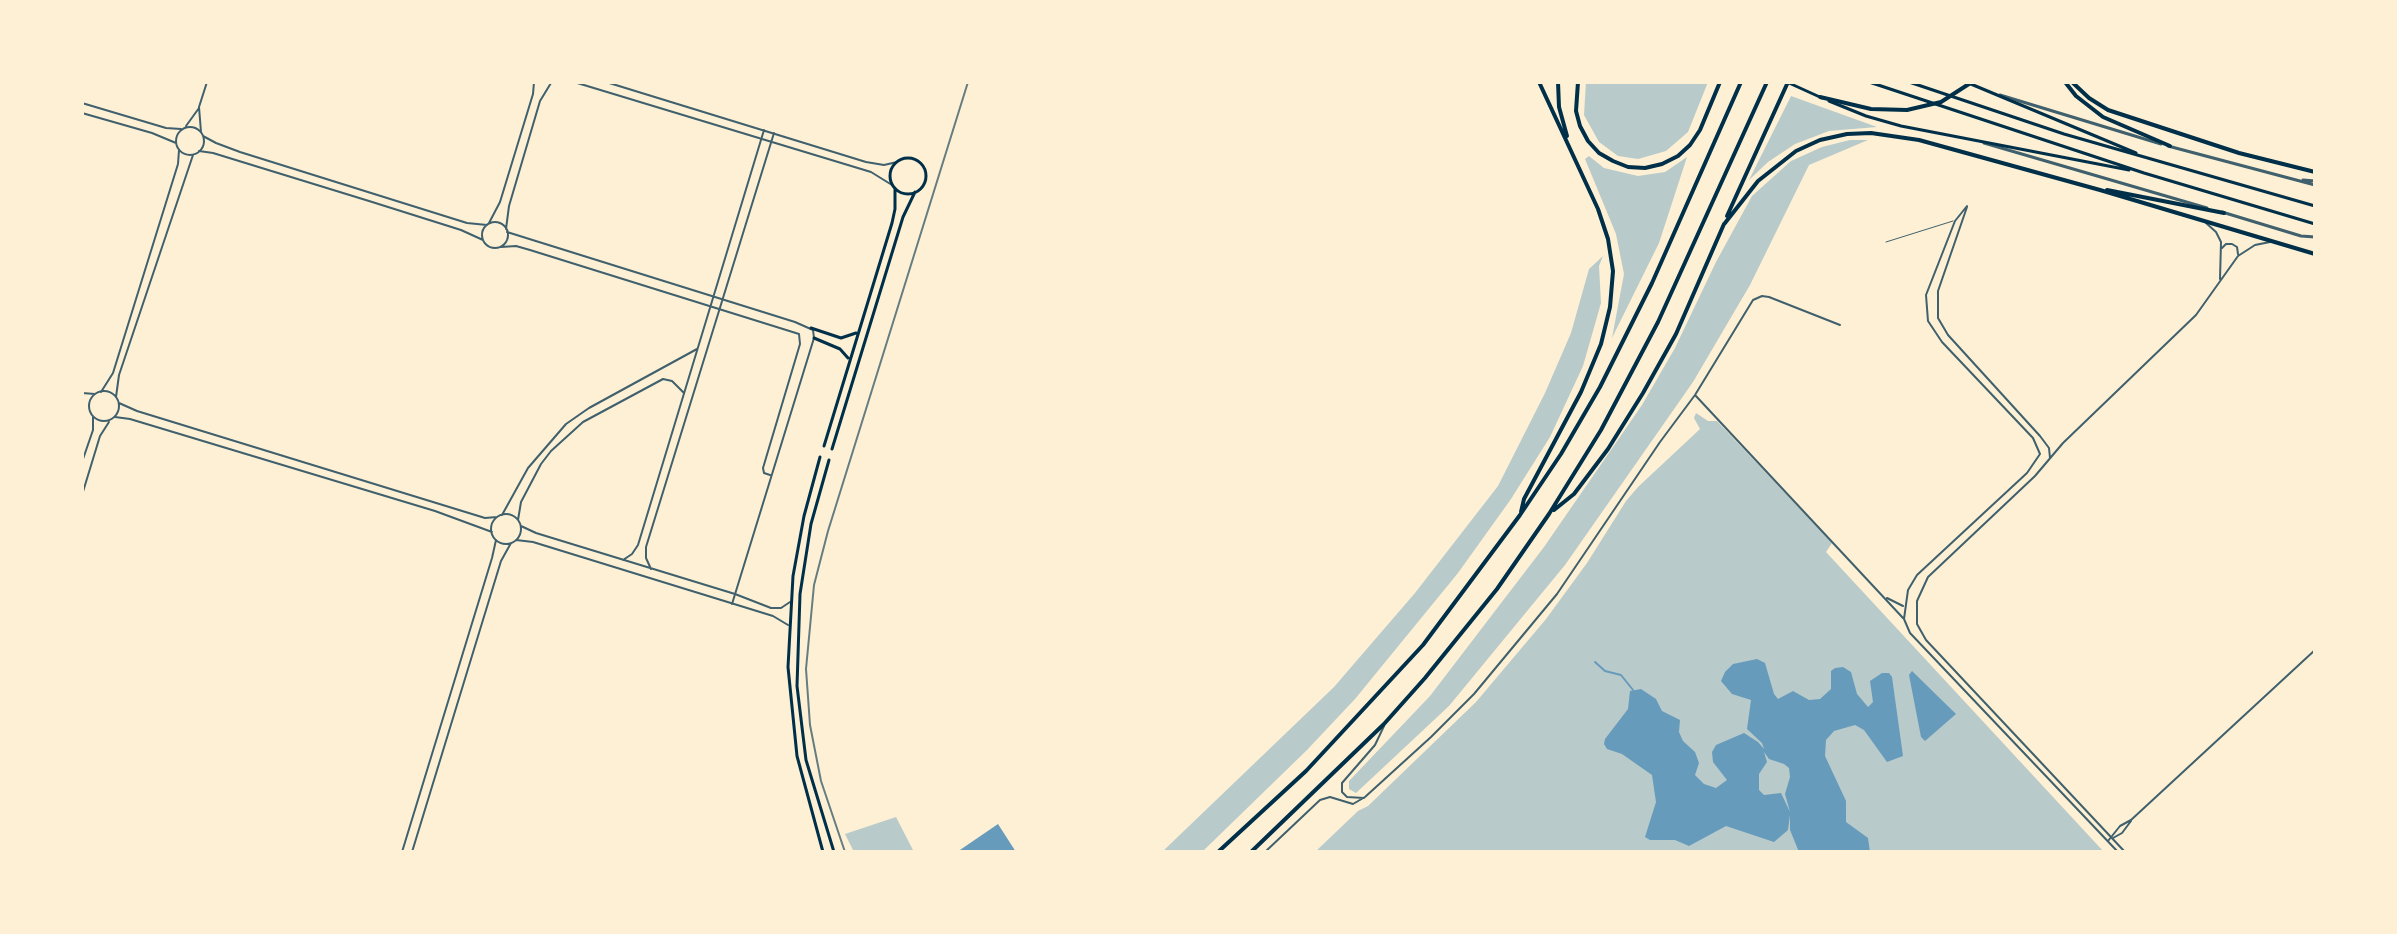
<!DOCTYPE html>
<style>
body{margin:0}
#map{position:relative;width:2397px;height:934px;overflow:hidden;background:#fdf0d5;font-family:Manrope,sans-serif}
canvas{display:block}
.frame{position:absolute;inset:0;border:84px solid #fdf0d5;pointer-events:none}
</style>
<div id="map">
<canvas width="2397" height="934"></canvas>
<div class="frame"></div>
</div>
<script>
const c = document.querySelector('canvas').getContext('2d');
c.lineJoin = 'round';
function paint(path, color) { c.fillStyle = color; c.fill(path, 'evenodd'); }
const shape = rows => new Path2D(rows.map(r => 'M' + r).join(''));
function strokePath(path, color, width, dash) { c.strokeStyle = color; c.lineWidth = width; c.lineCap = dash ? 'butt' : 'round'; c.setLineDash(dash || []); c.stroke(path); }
paint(shape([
 [1586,82,1708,82,1688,132,1666,151,1638,159,1618,156,1599,142,1584,115],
 [1791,96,1877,127,1829,131,1795,144,1768,162,1749,180],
 [1850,140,1868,140,1809,165,1750,285,1693,382,1565,565,1449,706,1356,793,1349,789,1349,781,1430,696,1544,547,1642,405,1675,348,1716,262,1752,196,1791,161,1822,147],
 [1589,156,1604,168,1638,176,1665,172,1687,157,1659,243,1612,338,1624,274,1616,234,1585,159],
 [1603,256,1599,266,1601,303,1583,366,1550,437,1511,499,1458,573,1355,699,1307,750,1202,852,1162,852,1334,687,1415,593,1498,486,1545,393,1571,333,1589,269],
 [1696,413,1708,421,1717,421,1832,543,1826,552,2104,852,1315,852,1358,811,1368,806,1476,702,1546,619,1587,563,1626,501,1638,487,1700,429,1694,418],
 [896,817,914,852,854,852,845,834]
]), '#b9caca');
paint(shape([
 [1757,659,1765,663,1774,694,1778,699,1793,691,1809,700,1820,699,1831,689,1831,671,1835,668,1843,667,1851,672,1857,694,1868,707,1873,702,1870,681,1882,673,1889,673,1892,677,1903,756,1887,762,1864,730,1855,725,1834,731,1826,740,1825,756,1846,801,1846,822,1868,838,1870,852,1799,852,1790,830,1790,815,1788,830,1774,842,1726,826,1689,846,1675,840,1650,840,1645,837,1656,802,1652,775,1622,754,1607,749,1604,744,1605,739,1628,709,1630,691,1641,689,1656,699,1662,711,1680,720,1679,732,1683,741,1695,752,1699,763,1695,775,1704,784,1716,788,1727,780,1713,762,1712,752,1716,745,1744,733,1758,742,1764,749,1762,743,1747,729,1751,700,1732,694,1721,681,1725,672,1733,664],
 [1764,752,1769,759,1784,764,1789,768,1790,777,1785,794,1790,812,1781,793,1764,795,1759,790,1759,774,1767,762],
 [1912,671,1956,714,1925,741,1921,737,1909,675],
 [998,824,1016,852,957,852]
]), '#669bbc');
strokePath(shape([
 [1595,662,1605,671,1621,675,1633,690]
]), '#669bbc', 2);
strokePath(shape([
 [1886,242,1953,221]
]), '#3f606c', 1);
strokePath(shape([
 [539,82,550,83],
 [574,82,871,172,892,185],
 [606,82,866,162,884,165,897,162],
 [82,103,166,128,181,129],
 [82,113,152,133,176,143],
 [186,126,199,108],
 '176 141a14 14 0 1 1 28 0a14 14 0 1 1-28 0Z',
 [201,132,199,107,207,82],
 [203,136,216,143,240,152,467,223,487,225],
 [199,151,213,153,369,201,461,230,483,240],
 [1967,206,1955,221,1926,295,1928,321,1942,342,2033,438,2040,454,2027,473,1917,575,1908,590,1904,619,1910,633,2118,852],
 [1967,207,1938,291,1938,318,1948,335,2040,436,2049,448,2050,458],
 '482 235a13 13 0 1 1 26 0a13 13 0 1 1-26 0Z',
 [489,223,500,202,533,94,534,82],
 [2206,223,2216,232,2221,242,2220,279],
 [506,229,509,206,540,101,551,83],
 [507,232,795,322,813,330,814,338,732,604],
 [501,247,516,246,530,250,799,334,800,344,763,468,764,473,770,475],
 [2222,248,2226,244,2232,244,2237,247,2238,254],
 '89 406a15 15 0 1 1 30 0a15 15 0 1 1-30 0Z',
 [101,392,113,373,178,164,179,150],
 [82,393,95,394],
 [1695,395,1903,618],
 [116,397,119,375,193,155],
 [119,403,137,411,485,518,497,517],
 [115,417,130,419,435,511,492,532],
 [82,462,93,430,93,417],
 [82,495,100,436,109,422],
 '491 529a15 15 0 1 1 30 0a15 15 0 1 1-30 0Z',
 [502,515,528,468,566,424,589,408,697,349],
 [518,520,521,502,541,464,551,451,583,422,663,379,672,381,684,393],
 [521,526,536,533,735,594,771,608,781,608,790,602],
 [516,540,533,542,773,616,788,625],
 [623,560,632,554,638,545,764,130],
 [651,569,646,558,646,547,774,133],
 [1887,598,1903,606],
 [1364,798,1347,797,1342,792,1342,783,1375,745,1384,726],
 [2113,838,2122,833,2131,821],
 [2108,841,2120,826,2131,820,2315,650],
 [402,852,492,558,496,540],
 [412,852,501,561,511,543],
 [1265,852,1320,800,1330,797,1353,804,1365,797,1431,737,1474,694,1557,594,1660,442,1695,395,1753,300,1762,296,1769,297,1840,325],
 [2125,852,1926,640,1917,624,1917,601,1928,577,2035,476,2063,443,2196,315,2238,256,2255,245,2270,242]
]), '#3f606c', 2);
strokePath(shape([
 [2000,95,2161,144],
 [1984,143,2207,208],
 [2168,146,2315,185],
 [2303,180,2315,181],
 [2222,212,2301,236,2315,237]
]), '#3f606c', 3);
strokePath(shape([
 [1869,82,2144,173,2315,224],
 [1909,82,2064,134,2315,206],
 [1966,82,2136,153],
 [1789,83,1822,98],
 [1829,101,1866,116,1901,126,2129,170],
 '890 176a18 18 0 1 1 36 0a18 18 0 1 1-36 0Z',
 [811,328,841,338,856,333],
 [814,338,840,349,848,358],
 [824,446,892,223,895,209,895,188],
 [832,449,903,217,915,192],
 [820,457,804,516,793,576,788,667,797,756,823,852],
 [829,460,811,524,800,594,797,686,806,760,834,852]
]), '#003049', 3);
strokePath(shape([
 [1558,82,1559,107,1567,136],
 [1578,82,1576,111,1580,126,1588,141,1599,153,1613,161,1628,167,1645,168,1662,164,1678,156,1690,145,1700,130,1720,82],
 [2065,82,2076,96,2103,117,2170,146],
 [2072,82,2089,98,2108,110,2239,153,2315,172],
 [1820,97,1871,109,1907,110,1941,102,1972,82],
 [2107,190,2224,213],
 [1727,216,1788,82],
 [1725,223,1758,181,1796,151,1820,140,1847,134,1871,133,1919,140,2100,190,2315,254],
 [1554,510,1574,494,1608,449,1643,393,1676,334,1724,224],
 [1521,512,1524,499,1581,392,1601,344,1610,307,1613,271,1608,239,1598,209,1539,82],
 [1218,852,1306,771,1423,645,1520,515,1561,454,1600,387,1652,283,1741,82],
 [1251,852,1384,724,1425,678,1497,589,1549,514,1601,430,1658,322,1767,82]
]), '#003049', 4);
strokePath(shape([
 [845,852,821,781,810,725,806,669,814,585,828,531,968,82]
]), '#657d81', 2);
</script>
